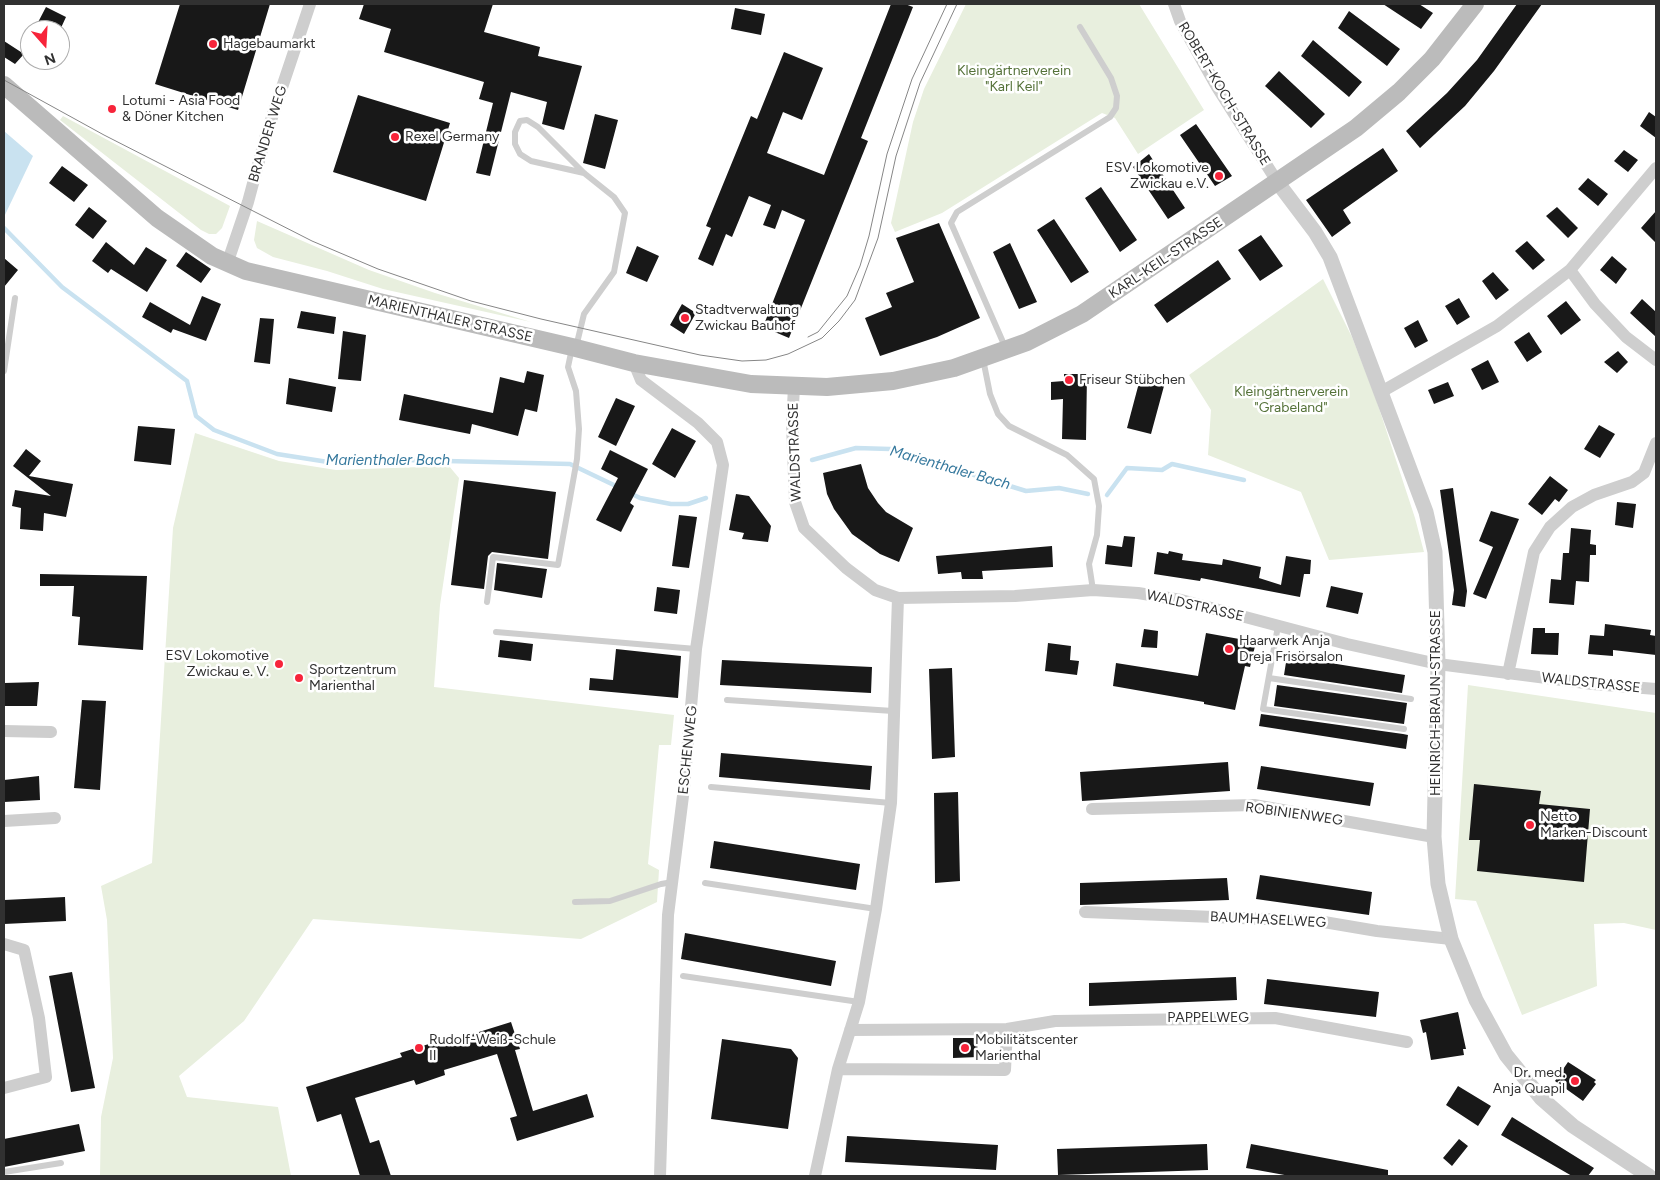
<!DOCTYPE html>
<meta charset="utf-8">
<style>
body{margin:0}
#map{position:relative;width:1660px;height:1180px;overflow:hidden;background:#fff;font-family:Figtree,sans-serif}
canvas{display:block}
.frame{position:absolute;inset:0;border:5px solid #313131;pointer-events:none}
.north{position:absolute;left:20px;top:20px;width:50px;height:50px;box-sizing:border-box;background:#fff;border:1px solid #adadad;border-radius:50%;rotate:161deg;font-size:14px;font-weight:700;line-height:20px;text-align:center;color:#313131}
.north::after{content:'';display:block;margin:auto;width:18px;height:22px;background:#f7243a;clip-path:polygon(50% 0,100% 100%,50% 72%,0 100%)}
</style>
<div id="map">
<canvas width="1660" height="1180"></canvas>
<div class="frame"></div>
<div class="north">N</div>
</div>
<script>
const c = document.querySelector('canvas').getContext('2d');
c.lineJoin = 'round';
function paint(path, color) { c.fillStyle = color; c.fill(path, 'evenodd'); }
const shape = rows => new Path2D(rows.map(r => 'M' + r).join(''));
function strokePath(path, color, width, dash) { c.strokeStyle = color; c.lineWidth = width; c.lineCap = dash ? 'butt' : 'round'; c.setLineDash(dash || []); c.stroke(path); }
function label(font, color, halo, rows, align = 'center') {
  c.font = font + ' Figtree,sans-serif'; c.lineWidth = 5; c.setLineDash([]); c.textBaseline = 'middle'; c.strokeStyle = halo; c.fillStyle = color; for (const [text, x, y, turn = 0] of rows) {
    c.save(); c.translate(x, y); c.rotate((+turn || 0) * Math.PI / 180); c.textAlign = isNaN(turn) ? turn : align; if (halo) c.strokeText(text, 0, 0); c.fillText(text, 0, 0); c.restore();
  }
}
paint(shape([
 [966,4,1139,4,1204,110,1138,154,1115,118,1102,113,942,213,895,232,891,223,913,122,924,89],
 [63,116,230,206,222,228,216,234,209,234,201,230,60,120],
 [257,221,369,270,435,293,531,322,383,289,327,271,273,257,257,248,254,240],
 [1323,279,1352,337,1375,396,1415,518,1424,552,1329,560,1301,492,1208,455,1211,410,1189,375],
 [195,433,279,461,336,470,449,466,459,478,440,605,434,687,674,715,671,745,659,745,648,864,659,870,657,902,581,939,313,919,244,1021,179,1076,187,1097,278,1107,291,1176,100,1176,101,1117,113,1058,107,920,101,886,152,863,173,528],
 [1468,685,1656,713,1656,930,1624,923,1594,924,1597,986,1522,1015,1476,901,1455,899]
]), '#e8efde');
paint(shape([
 [4,131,33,156,4,217]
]), '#c9e2f0');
strokePath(shape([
 [4,228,62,287,187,381,196,416,214,430,277,454,328,462,364,459,570,464,618,487],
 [812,460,856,448,890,449,1026,491,1059,488,1088,494],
 [630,493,640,498,671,504,688,504,706,498],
 [1107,495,1127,468,1162,470,1172,464,1244,480]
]), '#c9e2f0', 4.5);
paint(shape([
 [180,4,270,4,238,110,155,84],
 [364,4,493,4,484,32,540,47,538,56,582,66,564,130,542,124,547,102,511,92,490,176,476,173,493,103,479,99,484,82,384,52,391,29,359,19],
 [891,4,905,4,913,7,861,138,868,141,789,338,763,327,805,220,782,210,775,229,763,225,771,205,749,196,732,237,726,234,713,266,698,259,711,228,706,226,751,116,757,119,784,52,823,68,802,120,783,112,767,153,824,175],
 [1383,4,1419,4,1433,13,1421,29],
 [1517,4,1542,4,1494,71,1465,106,1420,148,1406,131,1447,93,1477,60],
 [46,7,66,17,60,30,34,30],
 [735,8,765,14,761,35,731,29],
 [1349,11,1400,49,1387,66,1338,28],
 [1313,40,1362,82,1349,97,1301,56],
 [4,41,24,54,15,64,4,57],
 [1279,71,1325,114,1311,128,1265,86],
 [358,95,450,123,426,201,333,172],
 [1649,112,1656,117,1656,138,1640,126],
 [595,114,618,120,605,169,583,163],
 [1196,124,1232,176,1215,186,1180,135],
 [1383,148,1398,171,1343,210,1351,223,1332,237,1306,200],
 [1624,150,1638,160,1628,172,1614,161],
 [1149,154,1185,208,1168,219,1133,167],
 [62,166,88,185,74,202,49,183],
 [1588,178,1608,194,1598,206,1578,189],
 [1101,187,1137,240,1120,252,1085,198],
 [89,207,107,221,93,239,75,225],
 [1557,207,1578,228,1568,238,1546,216],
 [1656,211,1656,243,1641,228],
 [1054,219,1089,272,1071,283,1037,230],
 [939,223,980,318,937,337,880,356,865,318,892,307,886,293,914,282,896,238],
 [1261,235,1283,266,1260,281,1238,250],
 [1527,241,1545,260,1533,270,1515,251],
 [106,242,134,265,146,247,167,260,147,292,111,269,108,273,92,261],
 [1010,243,1037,302,1019,309,993,252],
 [637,246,659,256,647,282,626,273],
 [186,252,211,269,201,283,176,266],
 [1612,256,1627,269,1616,284,1600,270],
 [4,258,18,270,4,287],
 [1218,260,1231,279,1167,323,1154,305],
 [1493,272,1509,290,1496,300,1482,281],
 [202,296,221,304,206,341,173,329,171,333,142,317,150,302,190,325],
 [1459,298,1470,317,1457,325,1445,306],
 [1642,299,1656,312,1656,337,1630,313],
 [1566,301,1581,320,1561,335,1547,316],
 [682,304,696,313,684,334,670,325],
 [301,311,336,317,334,334,297,328],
 [260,318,274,319,270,364,254,362],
 [1418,320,1428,341,1415,348,1404,328],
 [343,331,366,335,361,381,338,379],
 [1529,332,1542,352,1527,362,1514,342],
 [1618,351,1628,362,1617,373,1604,362],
 [1488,360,1499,382,1482,390,1471,369],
 [527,371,544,375,537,412,525,409,518,436,472,424,470,434,399,420,404,394,493,413,500,377,524,383],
 [1064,374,1087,374,1086,440,1062,439,1063,399,1051,400,1051,382,1064,381],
 [289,378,336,387,332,412,286,404],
 [1140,379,1164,386,1151,434,1127,428],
 [1448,382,1454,396,1434,404,1428,390],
 [616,398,635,406,616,446,598,437],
 [1599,425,1615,434,1600,458,1584,449],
 [138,426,175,429,171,465,134,461],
 [672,428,696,441,675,478,652,464],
 [26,449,41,461,29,476,73,484,66,517,44,513,43,531,20,529,21,508,12,506,15,490,51,496,13,466],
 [610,450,648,469,630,503,634,506,621,532,596,520,618,478,601,469],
 [861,464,868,488,878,503,886,512,913,528,899,562,880,554,852,534,834,509,827,494,823,473],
 [1550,476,1568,490,1559,502,1555,499,1542,515,1528,504],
 [464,480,556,492,548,559,492,552,488,556,484,589,451,585],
 [1453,488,1467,591,1465,607,1452,605,1454,590,1440,490],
 [736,494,749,496,771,526,768,542,742,539,744,533,729,530],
 [1617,502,1636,504,1633,528,1615,525],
 [1491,511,1519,519,1486,599,1473,594,1493,547,1479,541],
 [679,515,697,517,689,568,672,566],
 [1571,528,1591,530,1590,544,1596,545,1596,555,1590,555,1589,582,1576,581,1574,605,1549,603,1551,579,1561,580,1563,553,1569,553],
 [1124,536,1135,537,1132,567,1105,564,1107,545,1122,547],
 [1052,546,1053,567,982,571,983,579,962,579,961,572,938,574,936,556],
 [1169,551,1183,554,1182,560,1222,565,1223,559,1261,567,1259,578,1281,585,1286,556,1311,560,1310,574,1304,574,1300,597,1201,578,1200,581,1154,574,1157,552,1168,554],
 [497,563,547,569,542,598,494,590],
 [40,574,147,576,143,650,78,645,80,617,72,616,74,586,40,586],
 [1331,586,1363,593,1358,614,1326,607],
 [657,587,680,590,677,614,654,611],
 [1605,624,1651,630,1650,635,1656,636,1656,655,1613,650,1613,656,1588,654,1590,635,1604,636],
 [1533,628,1545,628,1545,633,1559,633,1558,655,1531,654],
 [1144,629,1158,631,1157,648,1141,647],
 [1206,633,1256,642,1250,667,1245,666,1235,710,1204,704,1204,702,1113,686,1116,663,1198,676],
 [500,640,533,644,531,661,498,657],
 [1048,643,1071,646,1070,660,1079,661,1077,675,1045,671],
 [616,649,681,656,678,698,589,690,590,678,613,680],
 [1287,656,1405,675,1402,693,1284,675],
 [722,660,872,667,871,693,720,685],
 [952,668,955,757,932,759,929,669],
 [39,682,37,706,4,706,4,683],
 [1277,685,1407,703,1404,724,1274,706],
 [82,700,106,701,100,790,74,788],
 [1261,714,1403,734,1408,735,1406,749,1259,726],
 [721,753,872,766,870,790,719,777],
 [1228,762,1230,791,1082,801,1080,772],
 [1261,766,1374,783,1370,806,1257,789],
 [39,776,40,800,4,802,4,780],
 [1474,784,1541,791,1539,804,1590,809,1584,882,1477,871,1480,840,1469,840],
 [958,792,960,881,935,883,934,793],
 [714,841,860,864,856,890,710,868],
 [1260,875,1372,892,1369,915,1256,899],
 [1227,878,1229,900,1080,905,1080,883],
 [65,897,66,921,4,924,4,900],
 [685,933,836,961,831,986,681,959],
 [72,972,95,1088,71,1092,49,976],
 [1236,977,1237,1000,1089,1006,1089,983],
 [1267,979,1379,992,1376,1017,1264,1004],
 [1458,1012,1466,1049,1463,1049,1464,1055,1431,1060,1426,1032,1423,1033,1420,1020],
 [511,1022,520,1049,515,1050,533,1111,587,1094,594,1117,517,1141,510,1118,517,1116,497,1054,444,1070,445,1075,416,1085,414,1080,355,1098,370,1143,379,1140,391,1176,360,1176,341,1114,317,1122,306,1087,402,1057,400,1053,432,1043,434,1046],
 [953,1038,977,1038,978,1057,953,1058],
 [722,1039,791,1049,798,1058,788,1129,711,1119],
 [1568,1062,1596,1080,1594,1082,1596,1084,1583,1101,1555,1081],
 [1458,1086,1491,1106,1478,1126,1446,1105],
 [1512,1117,1594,1168,1588,1176,1572,1176,1501,1135],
 [79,1124,85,1151,4,1167,4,1139],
 [847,1136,998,1145,996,1170,845,1162],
 [1459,1139,1468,1146,1452,1166,1443,1158],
 [1207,1144,1208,1170,1058,1175,1057,1149],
 [1251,1144,1388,1170,1388,1176,1290,1176,1246,1168]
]), '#181818');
strokePath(shape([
 [576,347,584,314,614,272,625,213,614,197,584,173,538,127,527,120,520,121,515,132,515,144,520,154,531,161,584,173],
 [1006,349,951,223,957,212,1110,117,1116,108,1117,96,1111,78,1080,27],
 [983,359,990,394,998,414,1009,426,1067,455,1094,479,1099,506,1097,535,1089,564,1093,590],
 [4,371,15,298],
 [487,602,493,557,558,565,577,459,579,429,576,391,568,367,572,348],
 [1278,626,1263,709,1404,729],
 [496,632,696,649],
 [1269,678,1411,699],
 [727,700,893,711],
 [711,787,891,803],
 [705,883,876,909],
 [575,902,610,901,661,884,673,882],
 [683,976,859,1002],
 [4,1172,61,1163]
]), '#cecece', 6);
strokePath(shape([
 [1174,4,1180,21,1217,87,1278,183],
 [227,264,248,202,266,135,310,4],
 [1570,270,1595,304,1626,337,1656,360],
 [634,363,641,380,698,423,717,442,723,465,696,649,684,788,668,915,660,1176],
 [794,387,792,424,795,502,804,528,846,568,875,590,898,598,1015,596,1093,590,1138,593,1181,600,1347,644,1438,664,1593,684,1656,689],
 [1381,392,1497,326,1570,270,1656,168],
 [1508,674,1534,552,1550,527,1572,507,1594,495,1632,482,1644,473,1656,443],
 [4,731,51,732],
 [1092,809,1254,805,1434,837],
 [4,821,55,818],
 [1085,912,1318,921,1377,931,1451,939],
 [4,944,24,950,39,1018,46,1077,4,1088],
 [850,1030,1007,1029,1055,1021,1275,1018,1407,1042],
 [838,1069,1005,1070,1007,1029],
 [815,1176,838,1069,859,1002,876,909,891,803,898,598]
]), '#cecece', 12);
strokePath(shape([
 [1278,183,1315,232,1330,257,1426,512,1435,552,1436,592,1438,664,1434,837,1438,884,1451,939,1476,1000,1506,1055,1541,1098,1573,1126,1649,1176]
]), '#cecece', 15);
strokePath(shape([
 [4,85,157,218,212,256,246,271,572,347,634,363,751,384,827,387,893,381,954,368,1027,342,1082,314,1356,128,1399,92,1432,59,1475,4]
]), '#bbb', 18);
strokePath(shape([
 [4,80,104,135,312,241,378,269,471,301,541,319,700,355,742,361,766,360,788,354,822,338,839,321,855,300,878,238,896,156,920,83,957,4],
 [808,337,818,332,847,296,860,266,869,236,887,154,912,79,947,4]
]), '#868686', 1);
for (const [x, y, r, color] of [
 [213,44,5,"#f7243a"],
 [112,109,5,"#f7243a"],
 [395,137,5,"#f7243a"],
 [1219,176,5,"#f7243a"],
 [685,318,5,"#f7243a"],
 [1069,380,5,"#f7243a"],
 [1229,649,5,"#f7243a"],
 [279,664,5,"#f7243a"],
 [299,678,5,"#f7243a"],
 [1530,825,5,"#f7243a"],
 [419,1048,5,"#f7243a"],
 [965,1048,5,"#f7243a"],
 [1575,1081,5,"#f7243a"]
]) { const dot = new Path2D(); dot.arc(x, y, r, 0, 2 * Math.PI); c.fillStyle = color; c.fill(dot); strokePath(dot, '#fff', 2); }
label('14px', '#313131', '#fff', [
 ["Hagebaumarkt",223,44],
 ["Lotumi - Asia Food",122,101],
 ["& Döner Kitchen",122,117],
 ["Rexel Germany",405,137],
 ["ESV Lokomotive",1209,168,"right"],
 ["Zwickau e.V.",1209,184,"right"],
 ["Stadtverwaltung",695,310],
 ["Zwickau Bauhof",695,326],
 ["Friseur Stübchen",1079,380],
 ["Haarwerk Anja",1239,641],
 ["Dreja Frisörsalon",1239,657],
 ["ESV Lokomotive",269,656,"right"],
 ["Zwickau e. V.",269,672,"right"],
 ["Sportzentrum",309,670],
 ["Marienthal",309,686],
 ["Netto",1540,817],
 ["Marken-Discount",1540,833],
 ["Rudolf-Weiß-Schule",429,1040],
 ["II",429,1056],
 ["Mobilitätscenter",975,1040],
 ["Marienthal",975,1056],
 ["Dr. med.",1565,1073,"right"],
 ["Anja Quapil",1565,1089,"right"]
], 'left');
label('14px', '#557239', '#fff', [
 ["Kleingärtnerverein",1014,71],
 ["\"Karl Keil\"",1014,87],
 ["Kleingärtnerverein",1291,392],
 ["\"Grabeland\"",1291,408]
]);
label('14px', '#313131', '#fff', [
 ["ROBERT-KOCH-STRASSE",1224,94,59],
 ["BRANDER WEG",268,134,-73],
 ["KARL-KEIL-STRASSE",1166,258,-34],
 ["MARIENTHALER STRASSE",450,319,13],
 ["WALDSTRASSE",795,452,-92],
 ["WALDSTRASSE",1195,606,13],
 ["WALDSTRASSE",1591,683,6],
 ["HEINRICH-BRAUN-STRASSE",1436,703,-90],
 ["ESCHENWEG",688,750,-84],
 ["ROBINIENWEG",1294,814,8],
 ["BAUMHASELWEG",1268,920,3],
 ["PAPPELWEG",1208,1018]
]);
label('italic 15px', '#35789d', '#fff', [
 ["Marienthaler Bach",388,461],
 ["Marienthaler Bach",950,468,16]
]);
</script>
